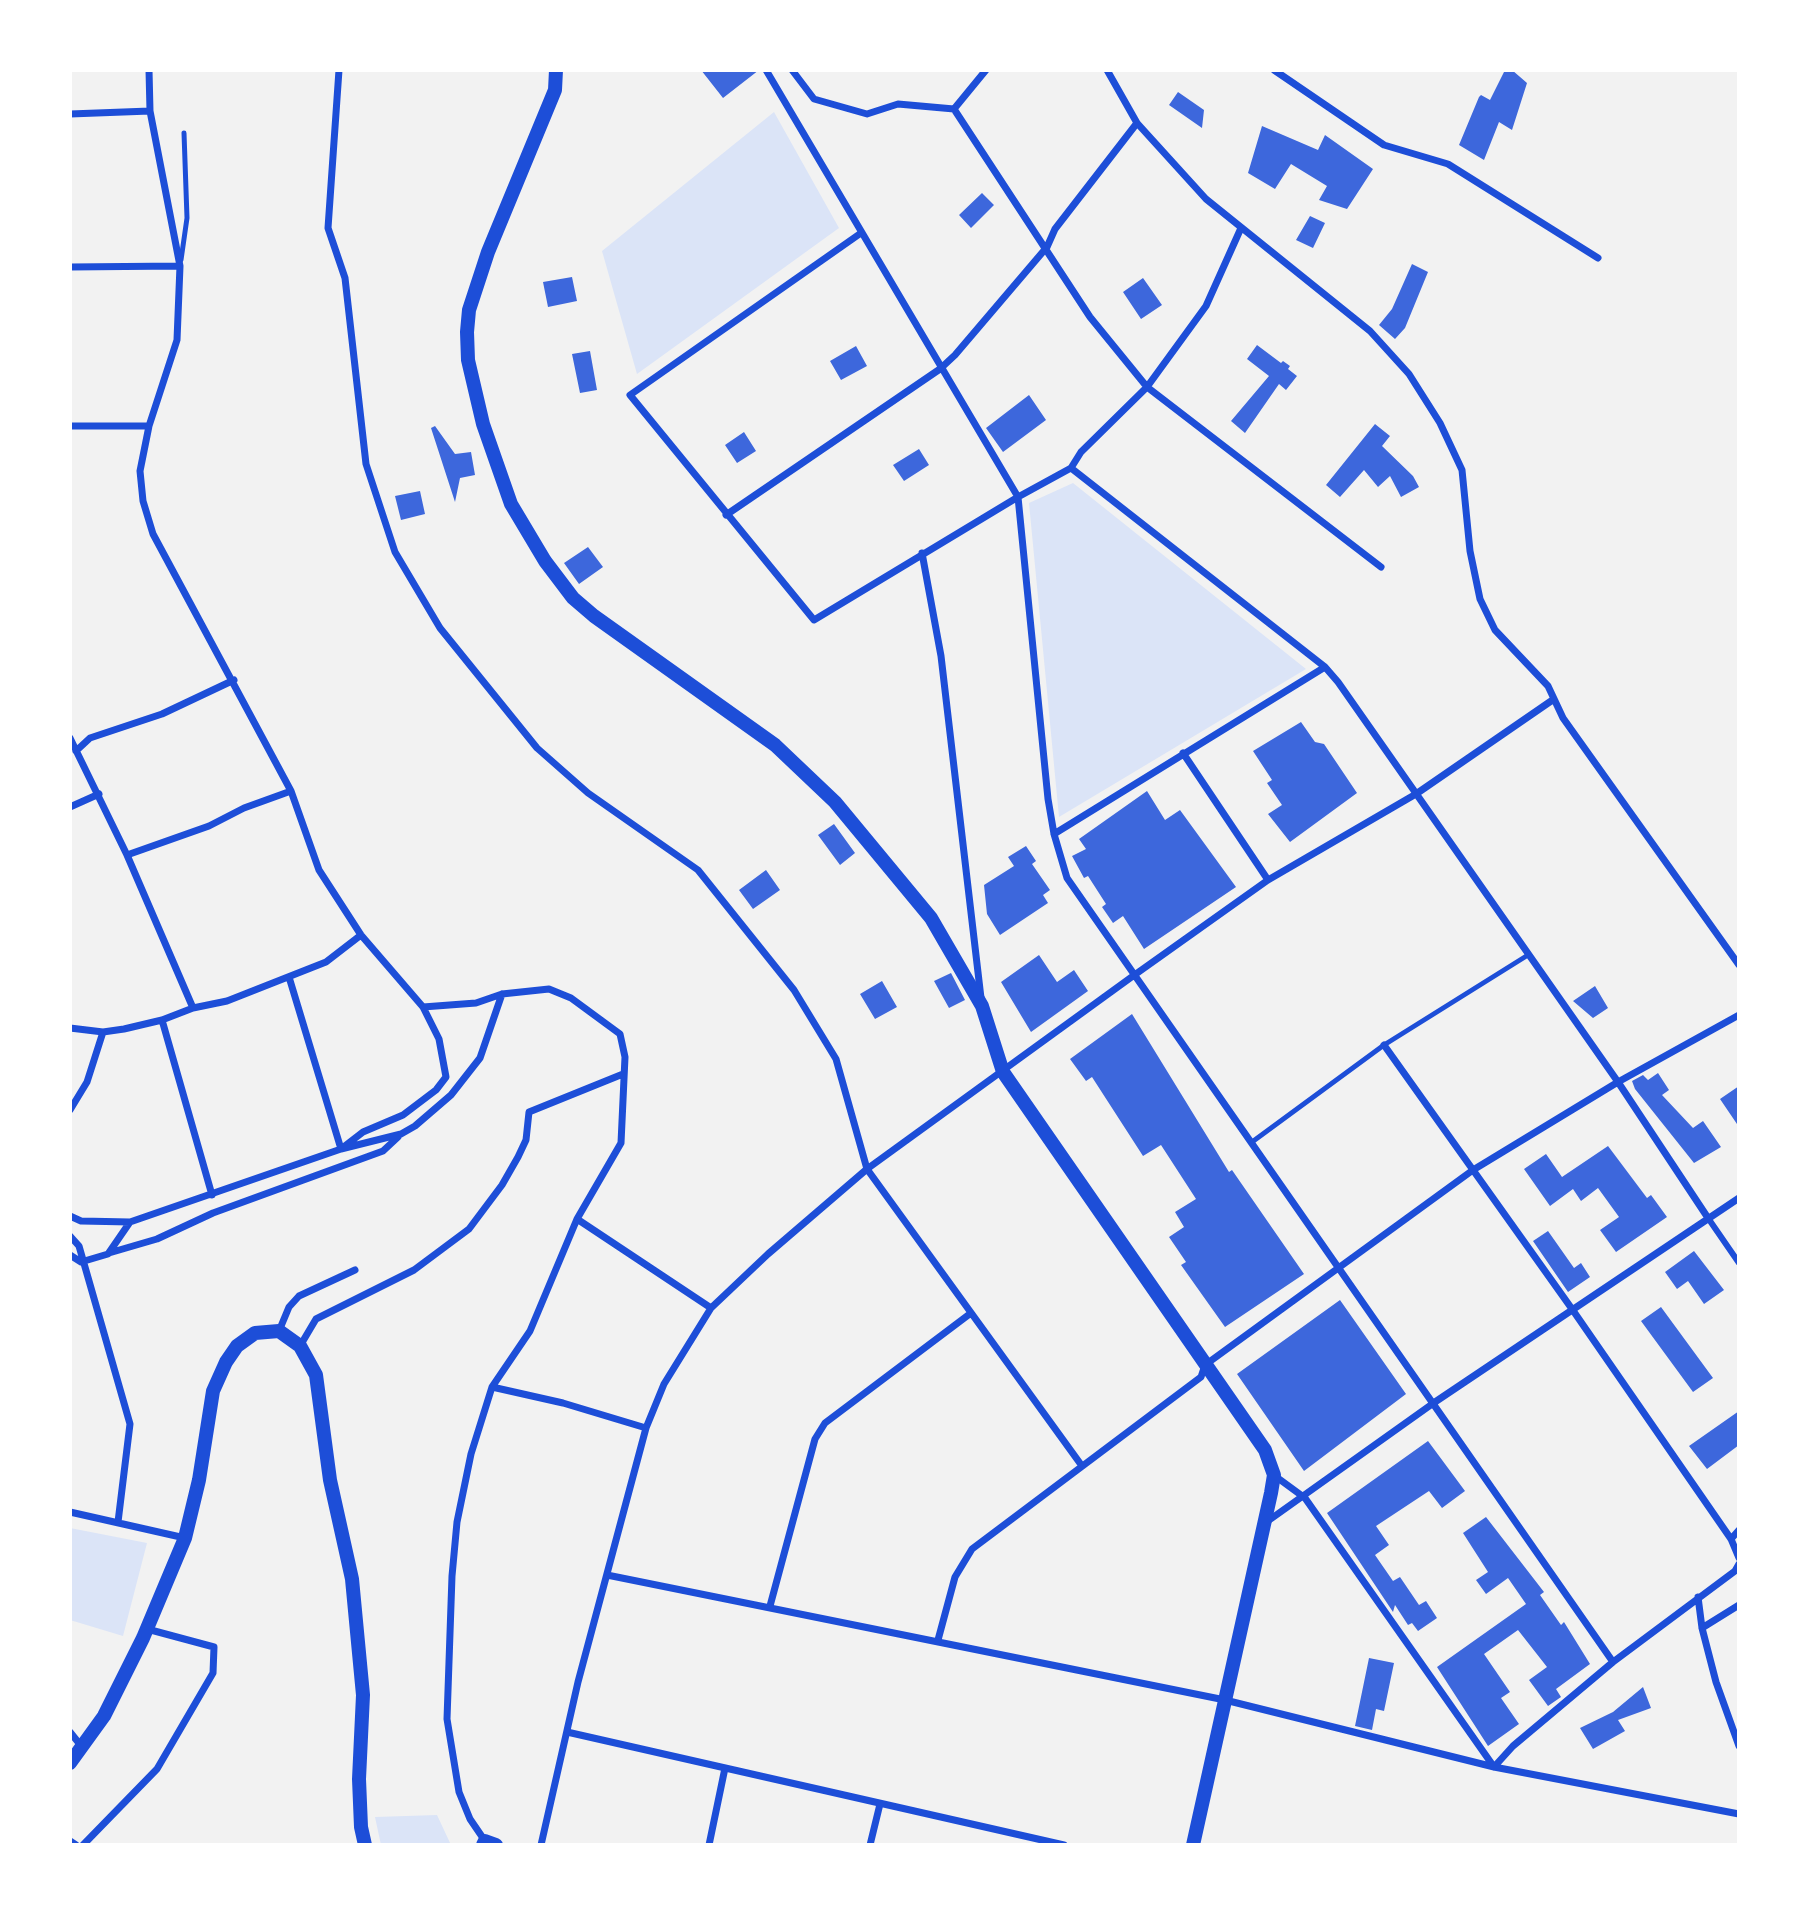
<!DOCTYPE html>
<style>
body{margin:0}
#map{position:relative;width:1809px;height:1915px;overflow:hidden;background:#f2f2f2;font-family:Lato,sans-serif}
canvas{display:block}
.frame{position:absolute;inset:0;border:72px solid #fff;pointer-events:none}
</style>
<div id="map">
<canvas width="1809" height="1915"></canvas>
<div class="frame"></div>
</div>
<script>
const c = document.querySelector('canvas').getContext('2d');
c.lineJoin = 'round';
function paint(path, color) { c.fillStyle = color; c.fill(path, 'evenodd'); }
const shape = rows => new Path2D(rows.map(r => 'M' + r).join(''));
function strokePath(path, color, width, dash) { c.strokeStyle = color; c.lineWidth = width; c.lineCap = dash ? 'butt' : 'round'; c.setLineDash(dash || []); c.stroke(path); }
paint(shape([
 [774,112,839,228,637,374,602,251],
 [1073,483,1306,669,1059,817,1029,503],
 [70,1528,147,1543,123,1636,70,1620],
 [437,1815,451,1845,381,1845,375,1817]
]), '#dbe4f7');
paint(shape([
 [701,70,759,70,723,98],
 [1505,70,1512,70,1527,83,1512,130,1499,122,1484,160,1459,145,1479,97,1481,95,1490,100],
 [1178,92,1204,110,1202,128,1169,105],
 [1262,126,1318,150,1325,135,1373,169,1347,209,1319,200,1327,186,1291,164,1275,189,1248,173],
 [982,193,994,205,971,228,959,215],
 [1310,216,1325,223,1313,248,1296,240],
 [1412,264,1428,272,1405,328,1395,339,1379,325,1392,309],
 [572,277,577,301,548,307,543,282],
 [1143,278,1162,305,1141,319,1123,292],
 [1257,345,1281,363,1283,361,1290,366,1288,369,1297,376,1286,390,1279,384,1245,433,1231,421,1269,376,1247,359],
 [856,346,867,366,841,380,830,361],
 [590,351,597,390,580,393,572,354],
 [1029,395,1046,420,1003,452,986,428],
 [1375,424,1390,436,1382,446,1413,476,1419,487,1401,497,1390,476,1378,487,1364,470,1340,497,1326,485],
 [435,426,455,454,471,452,475,475,460,478,455,502,431,428],
 [744,432,756,451,737,463,725,445],
 [919,449,929,465,904,481,893,465],
 [420,491,425,514,401,520,395,496],
 [588,547,603,567,579,584,564,563],
 [1301,722,1315,742,1324,744,1357,793,1290,842,1268,814,1282,805,1267,783,1272,780,1253,751],
 [1147,791,1165,820,1180,810,1236,887,1144,949,1123,916,1113,923,1102,907,1106,904,1088,876,1084,878,1072,856,1086,849,1079,839],
 [834,824,855,853,840,865,818,835],
 [1026,846,1036,861,1032,864,1050,890,1043,895,1048,903,1000,935,987,914,984,885,1014,866,1008,857],
 [766,870,780,890,753,909,739,890],
 [1039,955,1057,982,1074,970,1088,991,1031,1032,1001,982],
 [951,973,965,1000,949,1008,934,981],
 [882,981,897,1007,875,1019,860,994],
 [1595,986,1608,1008,1593,1018,1573,1001],
 [1132,1014,1229,1172,1232,1170,1304,1274,1225,1327,1181,1265,1186,1262,1169,1237,1184,1227,1175,1212,1196,1199,1161,1145,1143,1156,1092,1077,1086,1081,1070,1059],
 [1658,1073,1669,1090,1662,1095,1693,1128,1703,1121,1721,1147,1694,1163,1635,1089,1632,1081,1643,1075,1648,1080],
 [1739,1086,1739,1127,1720,1099],
 [1608,1146,1647,1198,1651,1195,1667,1217,1616,1252,1600,1230,1619,1217,1598,1188,1581,1201,1573,1189,1550,1206,1524,1169,1546,1154,1562,1177],
 [1548,1231,1574,1268,1581,1263,1590,1277,1568,1292,1533,1241],
 [1694,1251,1724,1290,1704,1304,1688,1281,1677,1289,1665,1272],
 [1340,1300,1406,1394,1304,1471,1237,1374],
 [1661,1307,1713,1378,1693,1392,1641,1321],
 [1739,1411,1739,1445,1707,1469,1689,1446],
 [1428,1441,1465,1491,1442,1508,1429,1491,1376,1526,1389,1545,1375,1555,1393,1581,1400,1577,1419,1605,1426,1601,1437,1618,1418,1631,1412,1623,1408,1625,1395,1605,1393,1612,1327,1513],
 [1486,1517,1544,1592,1540,1595,1561,1625,1564,1622,1590,1664,1556,1689,1561,1697,1548,1706,1529,1680,1547,1667,1518,1630,1484,1654,1510,1692,1501,1698,1519,1724,1488,1746,1437,1667,1526,1604,1508,1578,1486,1594,1476,1580,1488,1572,1463,1533],
 [1369,1658,1394,1663,1384,1711,1376,1709,1372,1730,1355,1726],
 [1643,1687,1651,1708,1618,1720,1625,1731,1593,1749,1580,1728,1613,1712]
]), '#3d67dc');
strokePath(shape([
 [181,260,187,218,184,133],
 [1252,1142,1384,1045,1528,955]
]), '#1d4ed8', 5);
strokePath(shape([
 [1708,1218,1739,1263]
]), '#1d4ed8', 6);
strokePath(shape([
 [149,70,150,111,180,266,177,340,149,426,140,471,143,501,153,534,291,791,319,870,361,935,423,1007,476,1003,502,994,549,989,571,998,620,1034,625,1057,621,1143,577,1219,530,1331,492,1387,471,1454,457,1522,452,1576,447,1719,459,1792,470,1819,485,1841],
 [339,70,328,228,345,278,366,464,395,552,440,628,537,748,588,793,698,870,794,990,836,1059,867,1169,1082,1466],
 [766,70,1018,497,1048,799,1054,834,1067,878,1613,1662],
 [792,70,814,99,867,114,898,104,954,109],
 [1107,70,1137,123,1206,199,1370,331,1409,374,1440,423,1462,470,1470,551,1480,599,1495,630,1548,686,1563,718,1739,965],
 [1274,70,1384,145,1448,164,1598,258],
 [954,109,1090,317,1147,387,1381,567],
 [954,109,986,70],
 [70,114,150,111],
 [861,233,630,395,814,620,1018,497,1071,468,1081,452,1147,387,1206,306,1241,228],
 [70,267,180,266],
 [70,426,149,426],
 [1071,468,1325,667,1338,682,1618,1082,1708,1218],
 [726,515,940,369,955,355,1047,247,1055,229,1137,123],
 [922,553,941,656,981,998],
 [70,738,127,855,193,1008],
 [76,751,90,738,162,714,234,680],
 [1183,753,1268,880],
 [70,807,99,794],
 [1054,834,1325,667],
 [127,855,209,826,244,808,291,791],
 [289,977,341,1149,363,1132,403,1115,436,1090,446,1077,439,1039,423,1007],
 [162,1020,212,1195],
 [70,1028,103,1032,124,1029,162,1020,193,1008,227,1001,326,962,361,935],
 [1384,1045,1572,1309,1731,1539,1739,1558],
 [70,1110,87,1082,103,1032],
 [70,1216,81,1221,130,1222],
 [577,1219,711,1308],
 [70,1236,79,1246,130,1424,118,1522],
 [109,1253,157,1239,213,1213,383,1151,398,1137],
 [70,1255,81,1262,108,1254,130,1222,341,1149,401,1134,415,1126,451,1095,480,1058,502,994],
 [279,1331,289,1307,299,1296,355,1270],
 [300,1346,316,1319,414,1270,469,1229,502,1185,518,1157,526,1140,529,1112,623,1074],
 [492,1387,563,1403,646,1428],
 [1275,1476,1305,1498,1494,1767,1513,1746,1613,1662,1735,1571,1739,1564],
 [70,1512,185,1538],
 [1265,1523,1435,1402,1739,1198],
 [1731,1539,1739,1530],
 [607,1575,1225,1700,1494,1767,1739,1814],
 [1698,1597,1702,1628,1716,1682,1739,1746],
 [770,1606,815,1439,825,1423,971,1313],
 [1702,1628,1739,1605],
 [938,1640,955,1577,972,1549,1201,1377,1205,1365,1473,1170,1618,1082,1739,1015],
 [70,1732,82,1747],
 [567,1732,1064,1845],
 [70,1841,76,1845],
 [83,1845,157,1769,213,1673,214,1647,147,1629],
 [541,1845,578,1682,646,1428,664,1384,711,1308,768,1254,867,1169,1133,976,1268,880,1416,794,1554,699],
 [709,1845,725,1768],
 [870,1845,880,1804]
]), '#1d4ed8', 7);
strokePath(shape([
 [556,70,555,90,488,252,469,310,467,332,468,360,483,424,511,504,545,561,573,598,594,616,775,745,835,802,931,918,982,1006,1003,1072,1265,1450,1274,1475,1271,1493,1193,1845],
 [70,1763,104,1716,143,1638,185,1538,199,1480,213,1391,226,1362,237,1346,255,1333,279,1331,300,1346,316,1375,330,1480,352,1579,363,1695,359,1779,361,1827,365,1845],
 [483,1845,485,1841,496,1845]
]), '#1d4ed8', 14);
</script>
